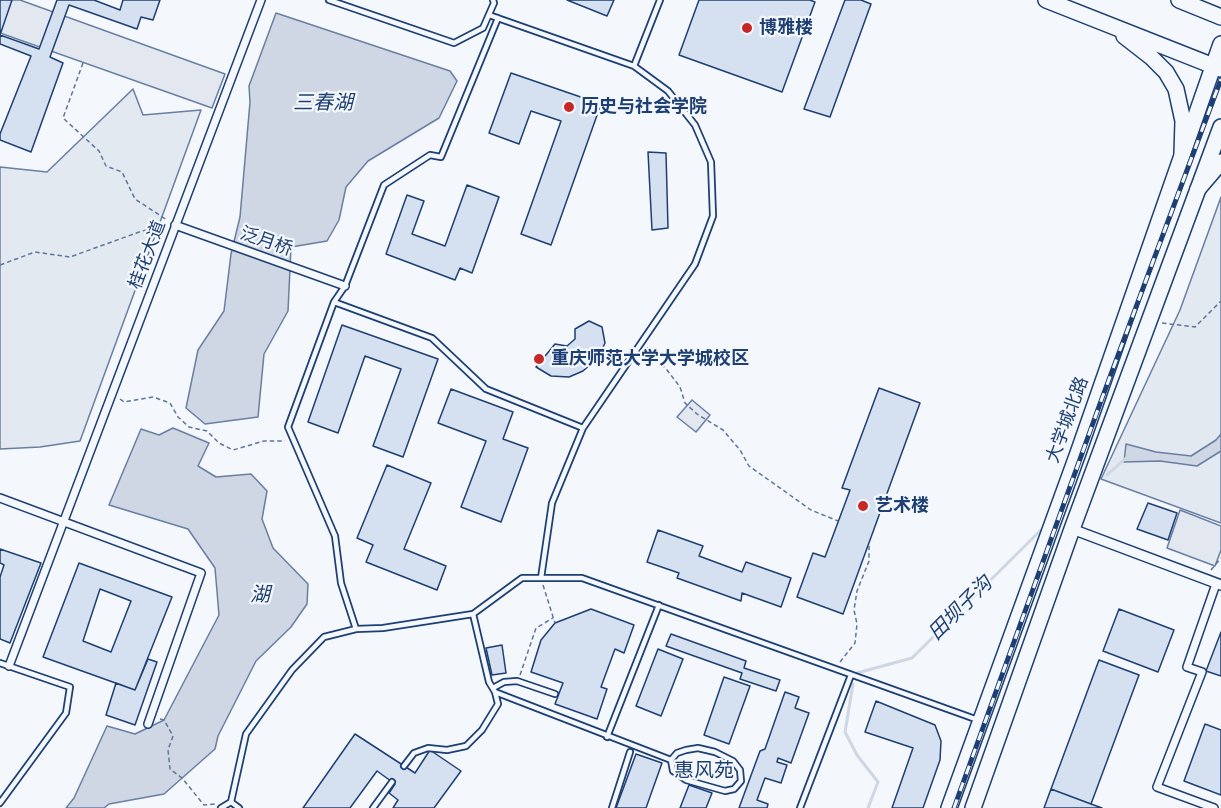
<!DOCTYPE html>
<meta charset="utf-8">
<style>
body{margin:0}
canvas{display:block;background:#f4f7fb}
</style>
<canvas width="1221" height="808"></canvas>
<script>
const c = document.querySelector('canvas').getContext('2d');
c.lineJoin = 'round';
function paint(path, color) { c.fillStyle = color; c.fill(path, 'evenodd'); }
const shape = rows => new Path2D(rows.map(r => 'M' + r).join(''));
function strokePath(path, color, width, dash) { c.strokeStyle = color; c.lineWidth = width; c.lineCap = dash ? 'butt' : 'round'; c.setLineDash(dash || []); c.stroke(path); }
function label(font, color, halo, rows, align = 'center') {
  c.font = font + ' "DM Sans","Noto Sans SC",sans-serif'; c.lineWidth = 4.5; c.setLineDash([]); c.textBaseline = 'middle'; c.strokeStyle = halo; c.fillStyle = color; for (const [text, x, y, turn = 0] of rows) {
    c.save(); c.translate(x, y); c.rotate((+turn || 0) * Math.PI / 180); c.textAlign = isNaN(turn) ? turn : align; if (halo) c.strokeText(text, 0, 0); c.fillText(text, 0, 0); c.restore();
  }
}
const green = shape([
 [133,89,143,115,201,110,80,441,40,447,0,449,0,167,47,172,133,89],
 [1221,197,1221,523,1101,479,1180,310,1221,197]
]);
paint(green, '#e3e9f0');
strokePath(green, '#687fa3', 1.5);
const parking = shape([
 [0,0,20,0,225,74,212,108,0,33,0,0],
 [692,400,710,415,696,432,677,417,692,400],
 [1180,510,1221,526,1221,550,1215,566,1167,548,1180,510]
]);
paint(parking, '#e3e8f0');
strokePath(parking, '#687fa3', 1.5);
const water = shape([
 [276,13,450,71,457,81,439,118,368,161,346,187,339,220,327,241,291,247,288,311,264,354,258,417,205,424,186,408,198,350,224,311,231,254,240,217,250,102,249,86,276,13],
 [173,428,209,443,198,466,216,477,251,474,267,491,262,519,273,548,308,584,307,604,291,627,256,661,218,736,215,749,164,794,109,804,104,808,66,808,74,798,107,726,135,734,164,720,219,615,215,568,188,529,109,505,141,429,159,435,173,428],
 [1221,434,1221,451,1197,466,1160,461,1124,462,1126,444,1156,452,1191,456,1216,440,1221,434]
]);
paint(water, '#cfd7e4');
strokePath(water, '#687fa3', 1.5);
strokePath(shape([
 [1107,475,1126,458],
 [857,673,912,658,1045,526],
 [853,684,845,732,857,755,878,782,868,808]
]), '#cfd7e4', 3);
const building = shape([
 [0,0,12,0,0,35,39,49,57,0,94,0,120,10,123,0,160,0,153,20,141,17,137,29,69,5,50,57,63,63,31,152,0,140,0,134,31,56,0,44,0,0],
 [567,0,614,0,607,16,567,0],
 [699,0,810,0,815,2,782,92,679,55,699,0],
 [845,0,861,0,871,4,830,117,804,109,845,0],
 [511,73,601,104,551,245,521,234,561,121,531,111,519,144,489,133,511,73],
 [648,152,666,153,668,228,652,230,648,152],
 [467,185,499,197,472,273,460,268,455,280,386,254,407,195,424,201,412,234,445,246,467,185],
 [589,321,602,327,605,343,598,358,583,371,569,377,551,376,536,367,555,344,567,346,575,339,575,329,589,321],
 [342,325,438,359,403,457,373,446,401,369,365,356,338,433,308,422,342,325],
 [879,388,920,403,843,614,797,597,813,553,825,557,850,490,842,488,879,388],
 [451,389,513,412,503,439,528,448,501,522,461,507,486,441,438,423,451,389],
 [387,465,431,483,404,549,446,566,437,590,366,562,373,545,357,538,387,465],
 [1148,503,1177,513,1168,540,1137,529,1148,503],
 [658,530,703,546,699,556,742,572,746,562,791,578,781,607,742,593,741,601,677,578,679,573,647,562,658,530],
 [0,549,41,563,10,643,0,639,0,577,4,565,0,563,0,549],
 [79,563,172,597,135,690,43,657,79,563],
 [100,589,131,601,111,652,83,641,100,589],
 [591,609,634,625,624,653,615,649,601,687,607,689,597,719,555,704,563,683,531,672,541,640,555,623,591,609],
 [1119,609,1174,630,1158,672,1103,651,1119,609],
 [1221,632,1221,676,1206,671,1221,632],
 [671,634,746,661,744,668,780,680,776,691,740,679,742,673,666,646,671,634],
 [502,645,506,673,492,675,486,648,502,645],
 [658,649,683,659,661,716,636,706,658,649],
 [148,659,157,662,135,725,106,715,116,683,135,690,148,659],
 [1099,660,1139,675,1091,804,1051,789,1099,660],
 [724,677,750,686,729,744,704,735,724,677],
 [785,692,799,697,795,708,809,713,791,763,778,758,777,762,787,765,781,783,765,778,757,800,768,804,767,808,739,808,760,751,765,749,785,692],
 [876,701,935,725,941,741,940,760,923,808,892,808,913,748,865,732,876,701],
 [1205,724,1221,730,1221,795,1184,781,1205,724],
 [355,734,415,773,430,750,461,771,434,808,393,808,398,800,389,793,395,784,377,771,350,808,303,808,355,734],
 [636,754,662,763,646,808,616,808,636,754],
 [689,785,712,793,706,808,680,808,689,785],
 [1051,789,1091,804,1102,808,1044,808,1051,789]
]);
paint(building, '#d5e0f0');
strokePath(building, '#1d3f73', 1.5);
const service = shape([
 [329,0,454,43,483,28,494,3,493,0],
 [489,15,634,66,668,91,695,125,711,162,713,216,695,264,583,428,552,503,541,578],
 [634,66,660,0],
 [334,302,432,338,486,389,583,428],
 [356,629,341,583,335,536,288,427,334,302,345,286,384,185,430,155,441,157,498,18],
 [0,663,70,687,66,713,0,803],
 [493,688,504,682,517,681,555,694],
 [495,692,671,760,673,771,686,780,725,791,734,789,741,781,740,770,733,761,715,752,698,748,686,750,677,753,671,760],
 [607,737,659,605],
 [404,766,414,753,428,748,447,750,466,746,482,730,498,704,495,692,489,682,473,614],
 [231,802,239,808],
 [221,808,231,802,246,734,292,670,324,637,356,629,383,628,473,614,522,578,582,578,978,720],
 [373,808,392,782],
 [612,808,630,752],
 [800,808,851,675]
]);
const pedestrian = shape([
 [175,225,345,286],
 [0,498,201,573,148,724],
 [9,666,261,0],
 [1214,808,1157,787,1202,672,1187,667,1216,584]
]);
const minor = shape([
 [1072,529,1221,585]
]);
const primary = shape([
 [949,808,1078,453,1221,44],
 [973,808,1072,529,1221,127]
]);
const trunk = shape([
 [1046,0,1221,69],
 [1179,0,1221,17],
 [1124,36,1151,57,1166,72,1176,89,1183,121,1182,154],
 [1198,189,1221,162]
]);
strokePath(service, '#1d3f73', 8);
strokePath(pedestrian, '#1d3f73', 10);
strokePath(minor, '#1d3f73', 12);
strokePath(primary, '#1d3f73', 18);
strokePath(trunk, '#1d3f73', 18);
strokePath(shape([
 [83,63,63,118,99,151,106,166,122,172,135,199,167,220],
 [0,265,35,252,70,257,142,231,165,227],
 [1162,323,1195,327,1221,301],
 [647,347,648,350,667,370,680,387,685,403,697,414,723,430,740,450,749,466,811,510,838,521],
 [120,399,124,402,153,397,170,403,178,417,189,427,207,431,219,443,233,450,264,441,285,441],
 [1211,570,1221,558],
 [543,585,555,623],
 [840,662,855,643,857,624,854,610,857,591,869,561,869,543],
 [520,675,536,628,553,618],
 [160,719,164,720,173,736,168,750,170,769,182,778,204,805,215,804]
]), '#5e769c', 1.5, [4.5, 3]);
strokePath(service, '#f4f7fb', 4.5);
strokePath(pedestrian, '#f4f7fb', 7);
strokePath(minor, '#f4f7fb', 9);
strokePath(primary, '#f4f7fb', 15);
strokePath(trunk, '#f4f7fb', 15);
const rail = shape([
 [954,808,1101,401,1221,79]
]);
strokePath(rail, '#1d3f73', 5);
strokePath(rail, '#f4f7fb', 3, [9]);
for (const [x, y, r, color] of [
 [747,28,6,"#c62828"],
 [569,107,6,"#c62828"],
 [539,359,6,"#c62828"],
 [863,506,6,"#c62828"]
]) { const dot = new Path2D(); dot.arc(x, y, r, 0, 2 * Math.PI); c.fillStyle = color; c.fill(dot); strokePath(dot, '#f4f7fb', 2); }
label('bold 18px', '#1d3f73', '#f4f7fb', [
 ["博雅楼",759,28],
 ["历史与社会学院",581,107],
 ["重庆师范大学大学城校区",551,359],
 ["艺术楼",875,506]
], 'left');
label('18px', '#1d3f73', '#f4f7fb', [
 ["泛月桥",266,242,19],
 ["桂花大道",148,255,-69],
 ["大学城北路",1068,420,-70]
]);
label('italic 20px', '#1d3f73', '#f4f7fb', [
 ["三春湖",323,104],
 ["湖",260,596],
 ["田坝子沟",961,609,-45]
]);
label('20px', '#1d3f73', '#f4f7fb', [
 ["惠风苑",704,772]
]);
</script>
